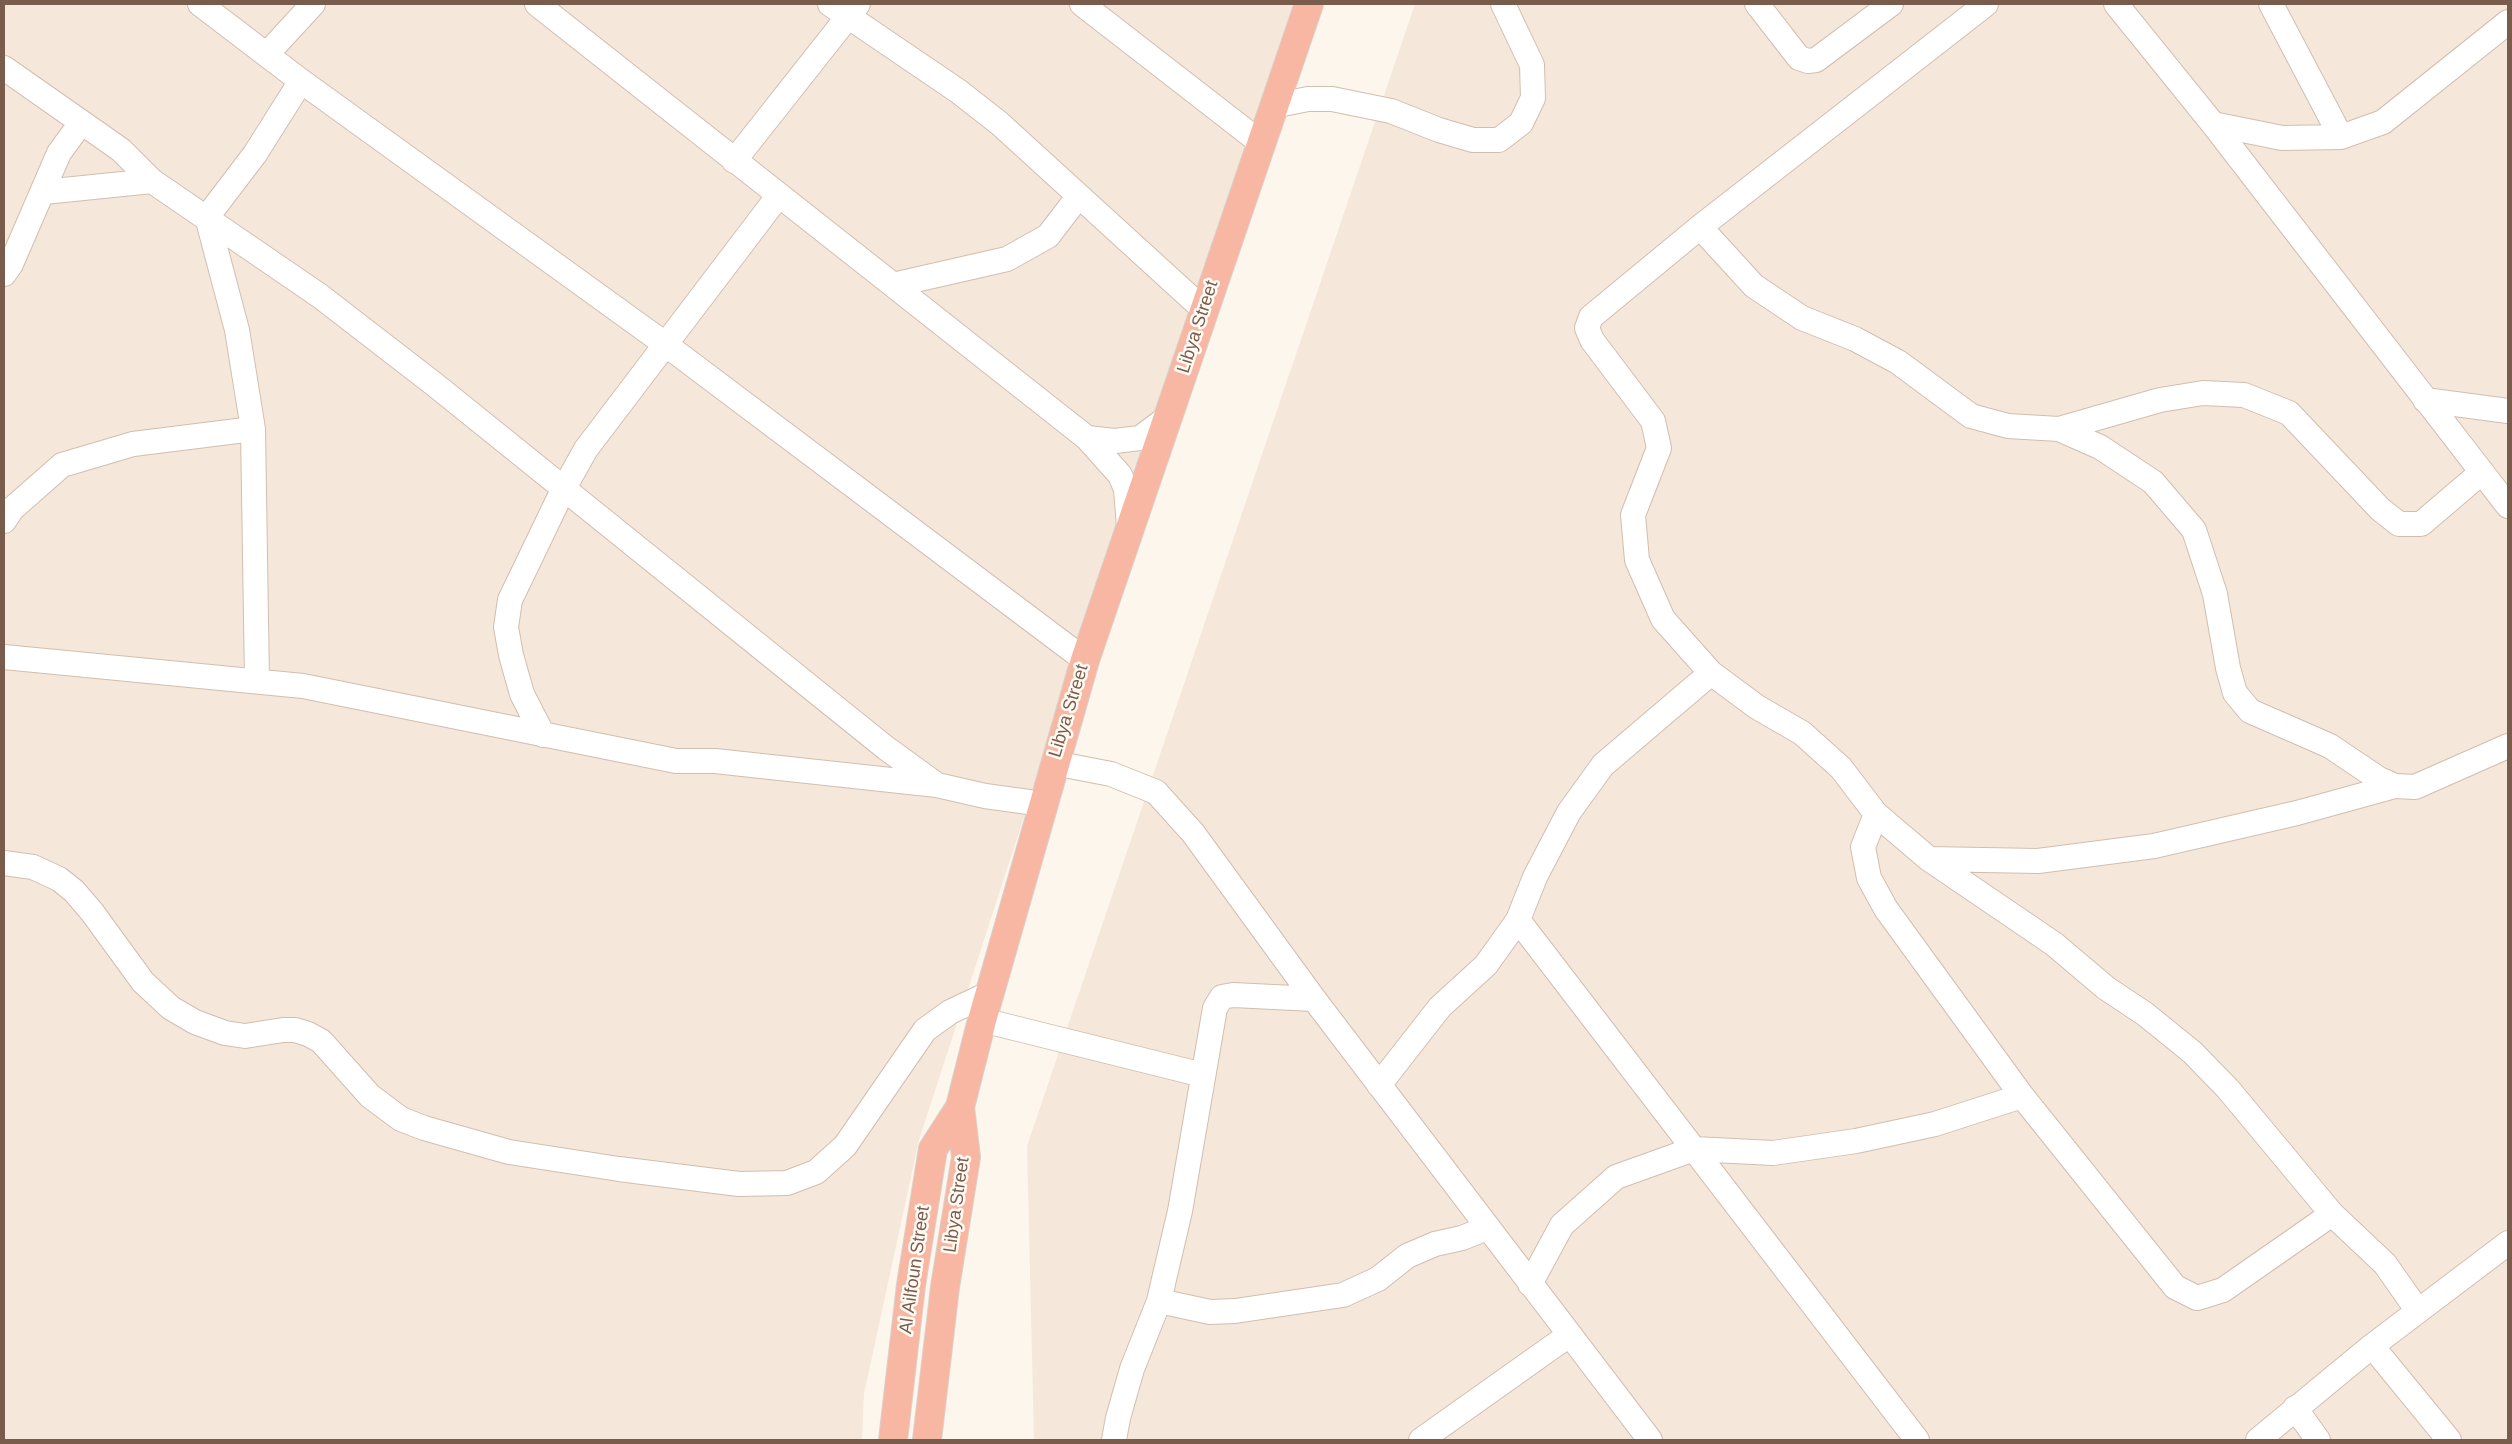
<!DOCTYPE html>
<style>
body{margin:0}
#map{position:relative;width:2512px;height:1444px;overflow:hidden;background:#fdf6ec;font-family:Arial,sans-serif}
canvas{display:block}
.frame{position:absolute;inset:0;border:5px solid #7a5c4d;pointer-events:none}
</style>
<div id="map">
<canvas width="2512" height="1444"></canvas>
<div class="frame"></div>
</div>
<script>
const c = document.querySelector('canvas').getContext('2d');
c.lineJoin = 'round';
function paint(path, color) { c.fillStyle = color; c.fill(path, 'evenodd'); }
const shape = rows => new Path2D(rows.map(r => 'M' + r).join(''));
function strokePath(path, color, width, dash) { c.strokeStyle = color; c.lineWidth = width; c.lineCap = dash ? 'butt' : 'round'; c.setLineDash(dash || []); c.stroke(path); }
function label(font, color, halo, rows, align = 'center') {
  c.font = font + ' Arial,sans-serif'; c.lineWidth = 5; c.setLineDash([]); c.textBaseline = 'middle'; c.strokeStyle = halo; c.fillStyle = color; for (const [text, x, y, turn = 0] of rows) {
    c.save(); c.translate(x, y); c.rotate((+turn || 0) * Math.PI / 180); c.textAlign = isNaN(turn) ? turn : align; if (halo) c.strokeText(text, 0, 0); c.fillText(text, 0, 0); c.restore();
  }
}
paint(shape([
 [4,4,1295,4,1177,346,919,1140,864,1394,862,1440,4,1440],
 [1415,4,2508,4,2508,1440,1034,1440,1027,1146]
]), '#f5e8da');
const minor = shape([
 [200,4,301,81,665,344,1085,660],
 [537,4,1087,438,1120,475,1126,489,1129,527],
 [830,4,958,91,999,123,1203,309],
 [1082,4,1261,143],
 [1757,4,1799,58,1808,61,1816,60,1891,4],
 [1986,4,1700,227,1591,317,1587,328,1592,340,1653,421,1659,448,1633,515,1637,560,1663,619,1711,673,1757,707,1802,733,1841,768,1876,814,1929,859,2054,944,2106,988,2145,1014,2192,1052,2228,1089,2332,1214,2385,1264,2418,1311],
 [2116,4,2213,124,2508,506],
 [2271,4,2341,137],
 [267,54,313,4],
 [4,68,121,150,152,181,320,296,434,384,886,748,937,785],
 [1273,106,1308,99,1332,99,1391,111,1439,130,1473,140,1499,140,1521,123,1533,98,1532,65,1503,4],
 [2213,124,2282,138,2341,137,2383,122,2508,22],
 [734,161,858,4],
 [44,192,152,181],
 [207,217,237,330,253,429,257,681],
 [207,217,255,154,301,81],
 [1700,227,1754,286,1802,318,1855,339,1898,362,1971,416,2008,426,2059,429,2160,400,2203,393,2244,395,2289,413,2380,509,2399,524,2421,524,2482,472],
 [4,274,11,264,59,153,81,123],
 [893,285,1007,259,1048,236,1078,197],
 [2425,400,2508,411],
 [2059,429,2100,447,2153,482,2194,530,2215,594,2228,668,2235,693,2250,711,2330,746,2379,779,2395,786],
 [1087,438,1115,441,1140,438,1168,417],
 [4,521,12,509,62,465,133,444,253,429],
 [4,657,303,686,676,761,715,761,937,785,985,796,1043,804],
 [543,735,522,694,511,655,506,627,510,600,563,490,586,449,779,195],
 [1054,763,1111,774,1156,792,1193,833,1314,999,1650,1440],
 [1876,814,1863,847,1869,878,1886,909,2022,1096,2175,1287,2197,1298,2223,1290,2332,1214],
 [1929,859,2038,861,2154,846,2297,813,2395,786,2415,787,2508,746],
 [4,863,33,867,59,879,74,891,92,912,143,982,171,1008,195,1022,225,1033,245,1036,283,1030,295,1030,308,1034,321,1041,370,1096,401,1119,424,1128,509,1152,619,1169,739,1184,787,1183,816,1172,845,1146,925,1030,950,1012,990,993],
 [1518,920,1917,1440],
 [982,1020,1203,1075],
 [1379,1085,1440,1007,1486,965,1518,920,1535,877,1569,812,1603,765,1711,673],
 [1530,1284,1562,1225,1616,1177,1694,1149,1773,1153,1856,1141,1935,1124,2022,1096],
 [1159,1301,1210,1312,1235,1311,1343,1295,1378,1279,1407,1256,1435,1244,1462,1238,1487,1228],
 [2372,1346,2449,1440],
 [2295,1408,2318,1440],
 [1114,1440,1118,1418,1132,1369,1159,1301,1165,1275,1180,1211,1215,1008,1222,997,1233,995,1314,999],
 [1421,1440,1569,1335],
 [2258,1440,2372,1346,2508,1243]
]);
const highway = shape([
 [893,1440,911,1285,933,1149,960,1107],
 [927,1440,945,1287,966,1157,960,1107,982,1020,1085,660,1309,4]
]);
strokePath(minor, '#d1beb0', 26);
strokePath(highway, '#dad1cd', 30);
strokePath(minor, '#fff', 24);
strokePath(highway, '#f7b7a3', 28);
label('18px', '#7a5c4d', '#fffaf3', [
 ["Libya Street",1198,327,-72],
 ["Libya Street",1069,711,-73],
 ["Libya Street",957,1205,-82],
 ["Al Ailfoun Street",915,1270,-82]
]);
</script>
